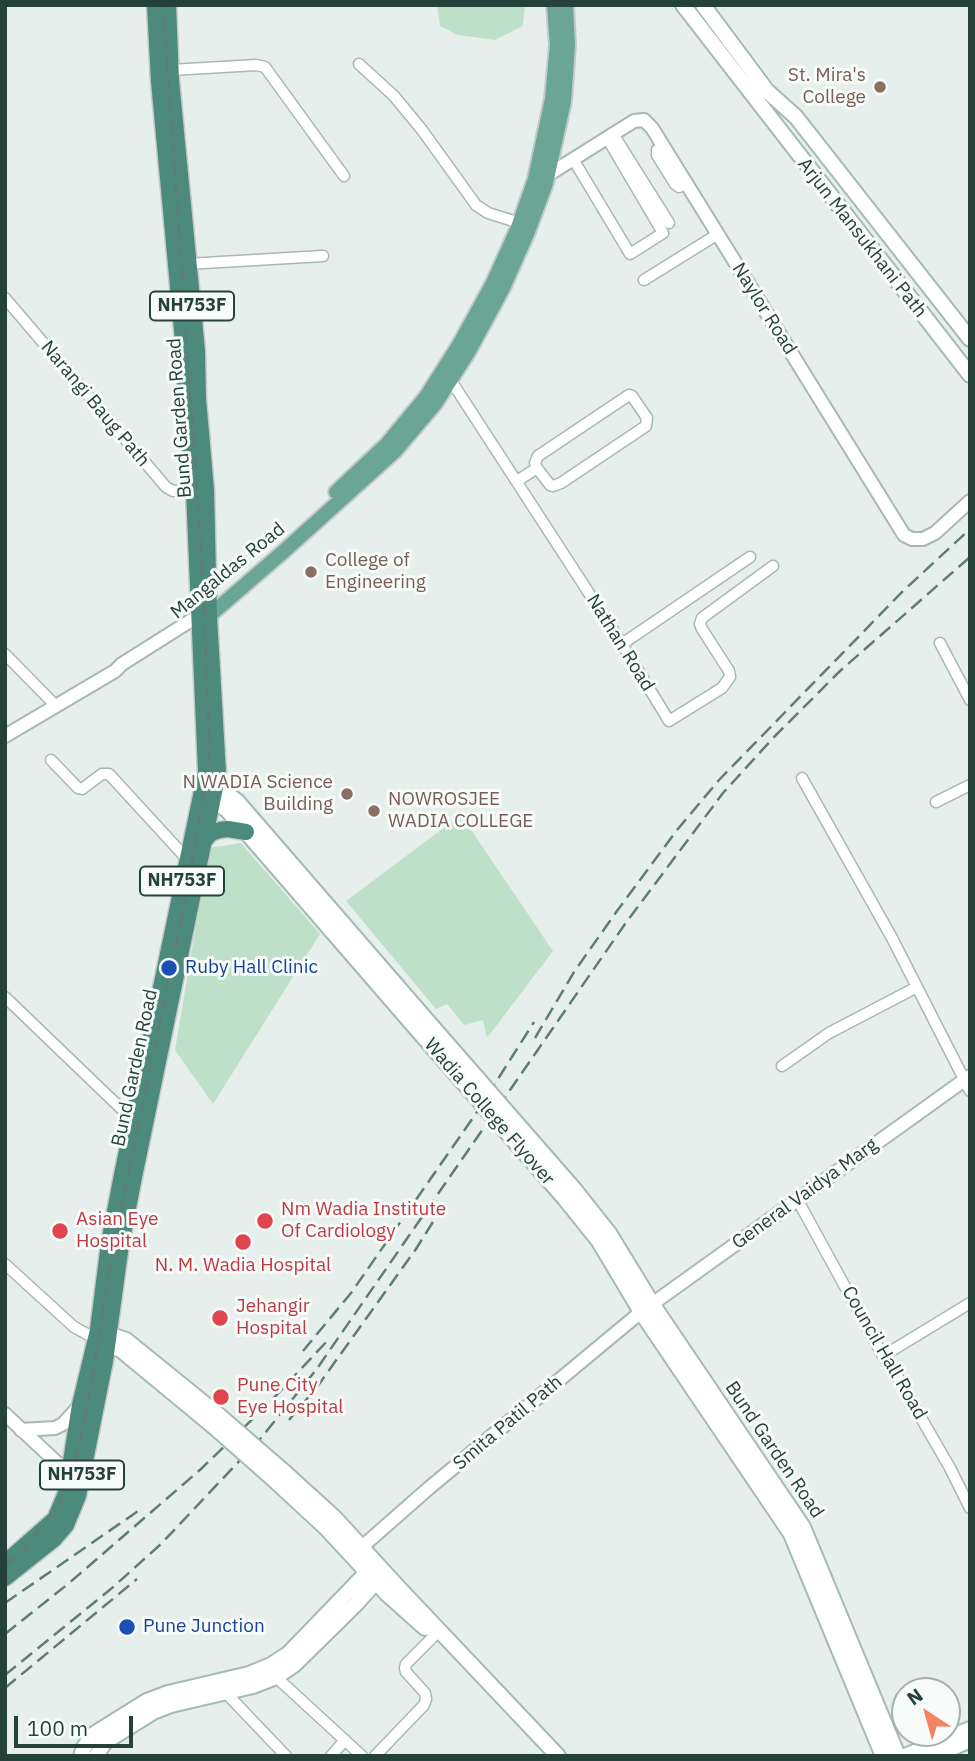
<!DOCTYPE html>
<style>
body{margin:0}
#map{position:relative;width:975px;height:1761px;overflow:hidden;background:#e6efeb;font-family:"IBM Plex Sans",sans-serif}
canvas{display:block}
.frame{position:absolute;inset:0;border:7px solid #24423a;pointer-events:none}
.north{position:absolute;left:891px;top:1677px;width:70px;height:70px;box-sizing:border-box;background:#f7fbf9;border:2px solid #a3b1ad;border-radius:50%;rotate:324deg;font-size:19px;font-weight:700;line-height:28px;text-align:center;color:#24423a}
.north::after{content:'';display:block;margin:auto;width:24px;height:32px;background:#f4845f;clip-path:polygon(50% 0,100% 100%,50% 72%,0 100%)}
.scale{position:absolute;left:14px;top:1716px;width:119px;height:32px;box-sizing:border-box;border:4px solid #24423a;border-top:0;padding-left:9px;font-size:21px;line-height:24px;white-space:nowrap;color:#24423a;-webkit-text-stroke:5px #f7fbf9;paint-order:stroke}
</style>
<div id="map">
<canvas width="975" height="1761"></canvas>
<div class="frame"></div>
<div class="north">N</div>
<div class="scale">100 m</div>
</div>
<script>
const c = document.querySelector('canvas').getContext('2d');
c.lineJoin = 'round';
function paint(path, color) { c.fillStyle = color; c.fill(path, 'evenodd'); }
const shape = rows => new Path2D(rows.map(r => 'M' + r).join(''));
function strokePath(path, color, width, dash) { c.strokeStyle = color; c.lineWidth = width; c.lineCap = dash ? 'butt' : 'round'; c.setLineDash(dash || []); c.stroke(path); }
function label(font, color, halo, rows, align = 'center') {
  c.font = font + ' "IBM Plex Sans",sans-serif'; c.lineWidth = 6; c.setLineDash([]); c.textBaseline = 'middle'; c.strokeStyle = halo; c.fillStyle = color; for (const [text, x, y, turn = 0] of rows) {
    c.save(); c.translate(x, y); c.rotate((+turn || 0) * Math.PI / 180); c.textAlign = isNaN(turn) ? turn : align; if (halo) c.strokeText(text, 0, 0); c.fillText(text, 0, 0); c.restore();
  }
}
paint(shape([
 [437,5,525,5,523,26,495,40,458,35,440,26],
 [461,815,553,951,487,1038,483,1020,464,1025,447,1004,436,1009,346,901],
 [241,843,320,934,213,1104,175,1050,209,848]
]), '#bfe0c8');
const minor = shape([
 [359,64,394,96,422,130,476,205,488,213,520,223],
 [171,70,256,65,265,67,344,176],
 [613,134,669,223],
 [664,146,657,150,657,155,675,184,679,187,687,183],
 [573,159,630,254,663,233,607,138],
 [187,264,323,256],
 [644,280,718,234],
 [5,298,166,487,173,491,194,491],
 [448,376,622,644,669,721,722,688,730,677,729,671,702,629,700,624,702,618,773,566],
 [629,395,632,396,647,418,646,426,561,483,553,486,550,485,537,468,535,463,538,456,629,395],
 [517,481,537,468],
 [940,643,970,700],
 [622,644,750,557],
 [5,654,56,706],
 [51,760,78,788,82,789,102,774,109,774,187,859,191,860],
 [802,778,892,938,970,1091],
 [936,802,970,785],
 [5,997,133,1120],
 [782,1066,829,1033,917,987],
 [797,1199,883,1356,894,1371,950,1468,970,1508],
 [5,1264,74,1327,96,1339],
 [883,1356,970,1303],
 [276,1677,362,1756],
 [226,1693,286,1756],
 [331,1756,345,1740],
 [375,1756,424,1705,426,1699,425,1693,406,1672,405,1668,406,1664,434,1636]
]);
const tertiary = shape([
 [544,174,548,175,634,121,644,120,652,128,904,535,912,539,923,539,935,533,970,501],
 [5,736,115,671,122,664,198,616],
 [5,1414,69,1474],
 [21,1430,55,1428,63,1424,80,1405],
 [355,1553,429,1488,641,1312,970,1076]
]);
const secondary = shape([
 [683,5,970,375],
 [703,5,767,91,796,117,970,339],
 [205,785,225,792,237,801,424,1017],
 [204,802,217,803,227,810,413,1025],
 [575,1190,609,1233,653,1305,803,1527,898,1756],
 [565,1199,598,1240,641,1312,791,1534,883,1756],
 [99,1331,126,1340,221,1417],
 [100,1341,121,1350,213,1426],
 [281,1469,335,1518,398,1587,558,1756],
 [273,1479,326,1528,387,1594,425,1628],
 [81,1756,84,1747,94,1734,147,1701,168,1693,249,1674,271,1665,288,1654,372,1567],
 [96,1756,105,1742,153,1712,171,1705,253,1686,276,1677,294,1665,356,1604,382,1575],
 [905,1756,970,1729],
 [935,1756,970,1740]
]);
const primary = shape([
 [336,492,387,444,426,397,459,345,493,283,517,230,535,179,552,99,557,45,554,5],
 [202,622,283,552,395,451,435,404,469,351,503,288,527,234,546,183,564,101,568,45,566,5]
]);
const trunk = shape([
 [203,842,211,833,220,830,228,829,246,832],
 [5,1563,55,1519,66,1493,80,1405,98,1330,109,1243,122,1175,206,772,194,491,186,399,184,351,159,81,155,5],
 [5,1578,54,1539,66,1525,78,1496,105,1361,121,1244,134,1177,218,773,209,617,206,490,198,399,197,351,171,80,168,5]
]);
strokePath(minor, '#a8b8b2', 13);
strokePath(tertiary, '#a8b8b2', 16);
strokePath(secondary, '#a4bbb3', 18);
strokePath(primary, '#c2cac8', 18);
strokePath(trunk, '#c2cac8', 19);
strokePath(minor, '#fff', 10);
strokePath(tertiary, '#fff', 12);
strokePath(secondary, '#fff', 14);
strokePath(primary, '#6aa596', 14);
strokePath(trunk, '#4c8a7c', 16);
strokePath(shape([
 [535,1038,574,972,617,911,677,830,719,780,904,590,970,529],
 [303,1351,351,1293,477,1112,534,1022],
 [289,1420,317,1387,416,1249,446,1201],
 [5,1566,23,1551,58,1507,76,1459,91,1385,115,1237,188,886,208,766,209,736,201,546,163,5],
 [5,1603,141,1509],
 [5,1634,68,1584,201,1469,269,1403,330,1338],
 [5,1675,112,1588,161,1544,261,1438,316,1370,625,924,723,793,775,736,840,671,970,557],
 [5,1688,137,1579]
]), '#5f7d75', 2.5, [14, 7]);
const secondaryBridge = shape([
 [424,1017,575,1190],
 [413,1025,565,1199],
 [221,1417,281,1469],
 [213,1426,273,1479]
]);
strokePath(secondaryBridge, '#a4bbb3', 18, []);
strokePath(secondaryBridge, '#fff', 14);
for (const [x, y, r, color] of [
 [880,87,7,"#8d6e63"],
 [311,572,7,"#8d6e63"],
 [347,794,7,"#8d6e63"],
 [374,811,7,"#8d6e63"],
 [169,968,9,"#1a4fb4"],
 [265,1221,9,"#e0444e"],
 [60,1231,9,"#e0444e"],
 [243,1242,9,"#e0444e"],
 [220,1318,9,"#e0444e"],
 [221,1397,9,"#e0444e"],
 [127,1627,9,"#1a4fb4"]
]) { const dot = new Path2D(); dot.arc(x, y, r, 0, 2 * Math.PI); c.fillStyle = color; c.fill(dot); strokePath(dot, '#f7fbf9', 2.5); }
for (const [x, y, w] of [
 [192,306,84],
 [182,881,84],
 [82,1475,84]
]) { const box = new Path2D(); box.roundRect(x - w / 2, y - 14.5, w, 29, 5); c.fillStyle = '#f7fbf9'; c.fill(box); strokePath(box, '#24423a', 2); }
label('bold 18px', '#24423a', null, [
 ["NH753F",192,306],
 ["NH753F",182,881],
 ["NH753F",82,1475]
]);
label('19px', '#785e54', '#f7fbf9', [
 ["St. Mira's",866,76],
 ["College",866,98],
 ["College of",325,561,"left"],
 ["Engineering",325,583,"left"],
 ["N WADIA Science",333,783],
 ["Building",333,805],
 ["NOWROSJEE",388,800,"left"],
 ["WADIA COLLEGE",388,822,"left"]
], 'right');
label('19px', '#24423a', '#f7fbf9', [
 ["Arjun Mansukhani Path",862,238,52],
 ["Naylor Road",764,309,58],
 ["Narangi Baug Path",95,404,50],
 ["Bund Garden Road",180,418,-94],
 ["Mangaldas Road",228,571,-39],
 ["Nathan Road",620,643,58],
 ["Bund Garden Road",135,1068,-78],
 ["Wadia College Flyover",489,1112,49],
 ["General Vaidya Marg",805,1194,-36],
 ["Council Hall Road",884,1353,60],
 ["Smita Patil Path",508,1423,-40],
 ["Bund Garden Road",774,1450,56]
]);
label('19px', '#164399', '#f7fbf9', [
 ["Ruby Hall Clinic",185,968],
 ["Pune Junction",143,1627]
], 'left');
label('19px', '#be3a42', '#f7fbf9', [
 ["Nm Wadia Institute",281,1210],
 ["Of Cardiology",281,1232],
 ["Asian Eye",76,1220],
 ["Hospital",76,1242],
 ["N. M. Wadia Hospital",243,1266,"center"],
 ["Jehangir",236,1307],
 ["Hospital",236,1329],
 ["Pune City",237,1386],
 ["Eye Hospital",237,1408]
], 'left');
</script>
